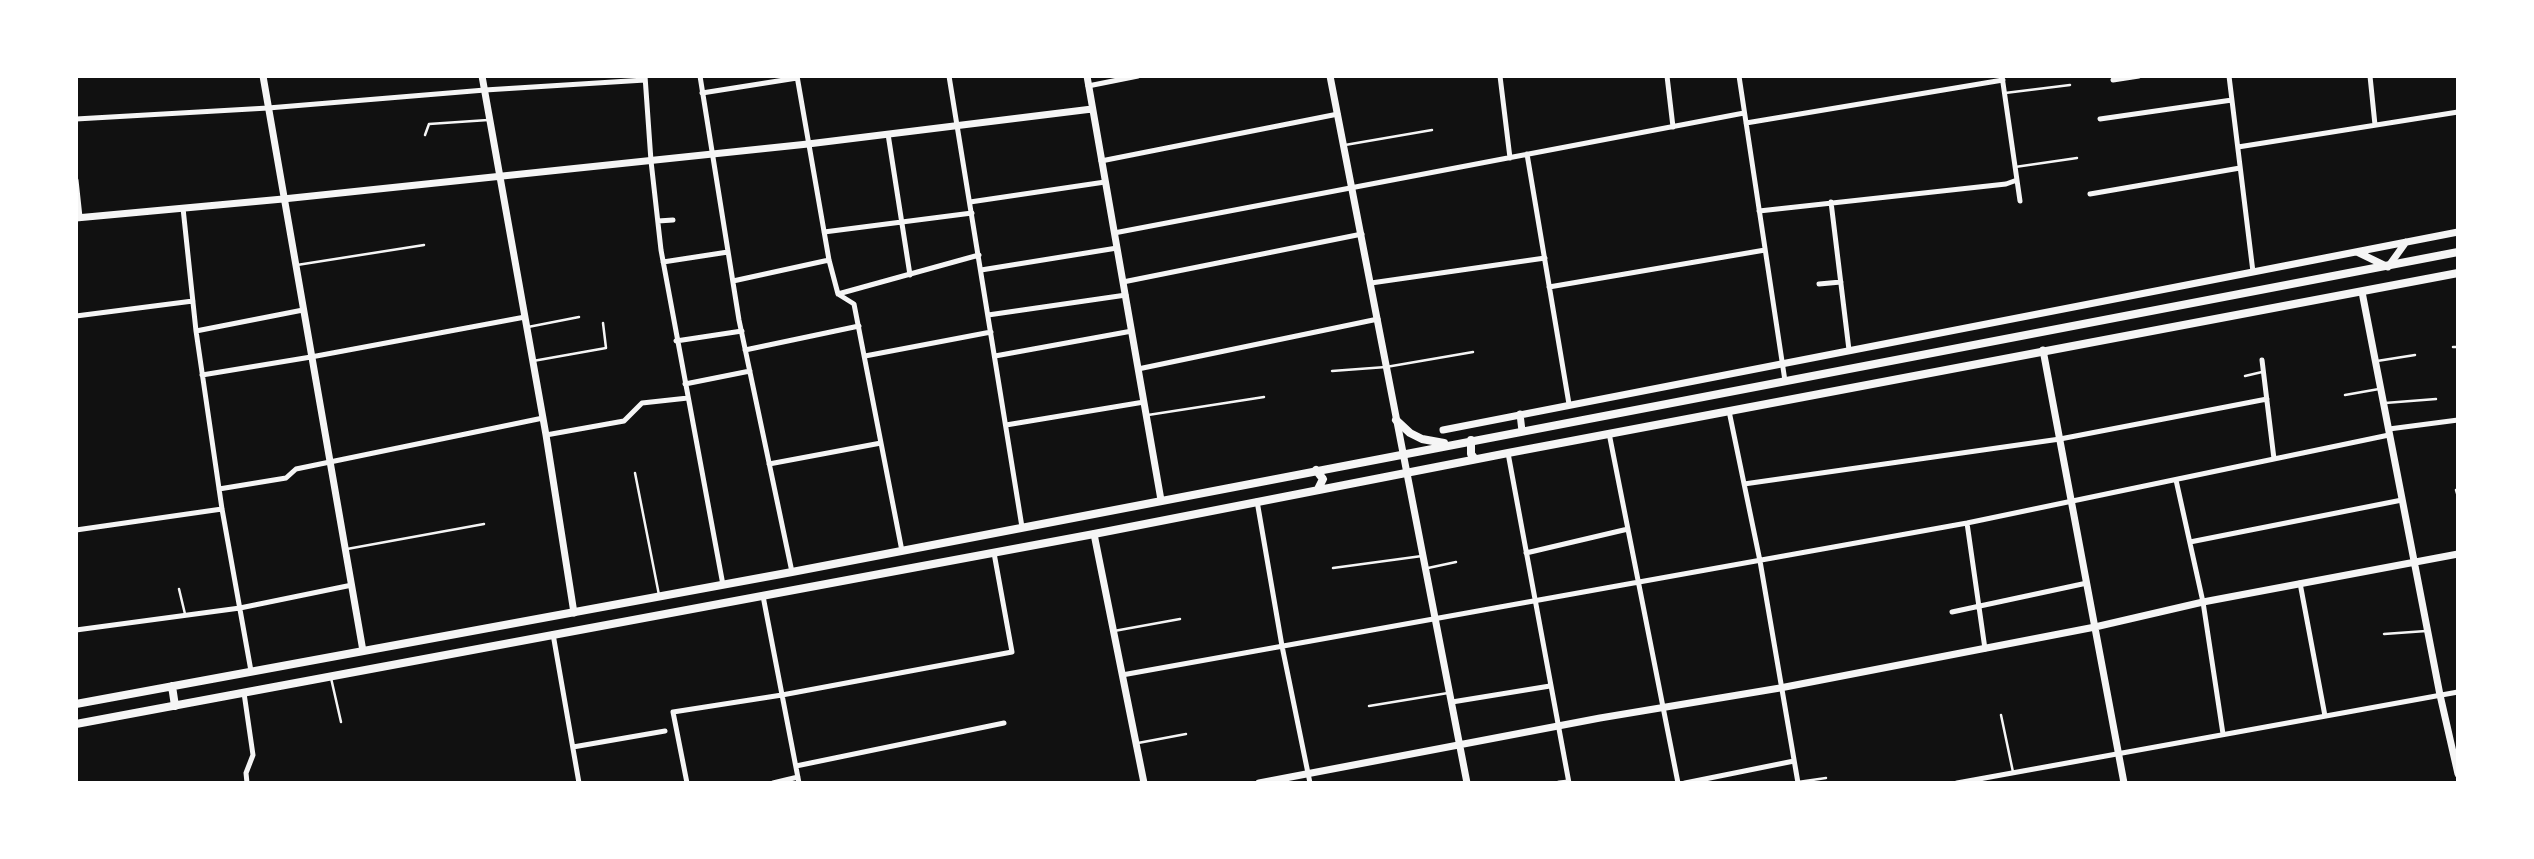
<!DOCTYPE html>
<style>
body{margin:0}
#map{position:relative;width:2534px;height:859px;overflow:hidden;background:#111;font-family:Arial,sans-serif}
canvas{display:block}
.frame{position:absolute;inset:0;border:78px solid #fff;pointer-events:none}
</style>
<div id="map">
<canvas width="2534" height="859"></canvas>
<div class="frame"></div>
</div>
<script>
const c = document.querySelector('canvas').getContext('2d');
c.lineJoin = 'round';
const shape = rows => new Path2D(rows.map(r => 'M' + r).join(''));
function strokePath(path, color, width, dash) { c.strokeStyle = color; c.lineWidth = width; c.lineCap = dash ? 'butt' : 'round'; c.setLineDash(dash || []); c.stroke(path); }
strokePath(shape([
 [2005,93,2070,85],
 [425,135,429,124,488,120],
 [1345,145,1432,130],
 [2015,167,2077,158],
 [297,265,424,245],
 [528,327,579,317],
 [2453,347,2458,347],
 [533,361,606,348,603,323],
 [2377,361,2415,355],
 [1332,371,1386,367,1473,352],
 [2245,376,2262,372],
 [2345,395,2379,389],
 [2385,403,2436,399],
 [1148,415,1264,397],
 [635,473,659,595],
 [2456,490,2458,497],
 [347,549,484,524],
 [1333,568,1422,556],
 [1428,568,1456,562],
 [179,589,185,614],
 [1114,631,1180,619],
 [2384,634,2426,631],
 [331,678,341,722],
 [1369,706,1448,693],
 [2001,715,2013,772],
 [1138,743,1186,734],
 [1798,782,1826,778]
]), '#f5f5f5', 2.5);
strokePath(shape([
 [645,76,651,161,661,250,723,585],
 [700,76,739,320,792,572],
 [797,76,829,260,838,294,854,304,902,551],
 [949,76,1022,527],
 [1500,76,1510,158],
 [1667,76,1673,127],
 [1739,76,1785,381],
 [2002,76,2020,201],
 [2229,76,2253,272],
 [2370,76,2375,125],
 [2113,80,2139,76],
 [1088,86,1138,76],
 [702,93,797,78],
 [76,119,268,108,485,90,645,80],
 [2100,119,2232,100],
 [1746,123,2003,80],
 [888,134,910,275],
 [2238,147,2458,112],
 [1527,154,1569,404],
 [1101,161,1338,114],
 [76,180,80,217],
 [2090,194,2240,168],
 [970,202,1105,182],
 [1831,202,1849,350],
 [183,208,196,331,222,509,251,671],
 [1759,211,2006,184,2017,180],
 [658,221,673,220],
 [824,232,972,213],
 [1114,233,1744,113],
 [663,262,728,252],
 [981,270,1117,248],
 [733,281,829,260],
 [1123,282,1362,234],
 [1371,283,1545,258],
 [1819,284,1841,282],
 [1549,287,1765,250],
 [838,294,979,255],
 [988,315,1126,295],
 [76,316,193,301],
 [196,331,303,310],
 [676,341,742,331],
 [745,350,859,326],
 [865,356,991,332],
 [995,356,1132,331],
 [2262,360,2274,459],
 [1138,369,1378,319],
 [202,375,311,357,525,317],
 [685,384,750,371],
 [1729,411,1760,561,1798,783],
 [1006,425,1144,402],
 [2389,429,2458,420],
 [1609,433,1678,783],
 [546,435,624,421,642,403,688,398],
 [1508,453,1569,783],
 [769,464,881,443],
 [2176,480,2203,602,2223,734],
 [1744,484,2060,439,2267,399],
 [219,489,286,478,296,469,543,418],
 [1257,501,1282,646,1310,783],
 [1967,523,1985,649],
 [76,530,222,509],
 [2190,542,2402,500],
 [1526,553,1628,529],
 [2300,583,2325,716],
 [763,596,799,783],
 [1952,612,2087,583],
 [76,630,240,608,352,585],
 [553,634,579,783],
 [1122,675,1967,523,2389,435],
 [244,693,253,755,246,773,247,783],
 [1452,702,1550,686],
 [573,747,665,731],
 [796,766,1004,723],
 [687,783,673,712,782,695,1012,652,994,553],
 [773,783,798,777],
 [1559,783,1568,782],
 [1685,783,1794,761],
 [1957,783,2458,692]
]), '#f5f5f5', 5);
strokePath(shape([
 [263,76,363,651],
 [482,76,546,435,574,613],
 [1087,76,1161,500],
 [1330,76,1467,783],
 [76,218,283,199,808,144,1092,109],
 [2357,252,2388,267,2406,242],
 [2362,292,2440,695,2458,774],
 [2043,350,2124,783],
 [1520,414,1522,431],
 [1443,430,2458,232],
 [1094,534,1144,783],
 [1259,783,1600,718,1780,688,2095,627,2203,602,2458,554]
]), '#f5f5f5', 7);
strokePath(shape([
 [1396,420,1410,433,1422,439,1444,443],
 [1471,440,1471,454,1475,459],
 [1316,470,1323,479,1318,489],
 [172,686,175,706],
 [76,704,792,572,2458,252],
 [76,724,1094,534,1508,453,2458,273]
]), '#f5f5f5', 8);
</script>
